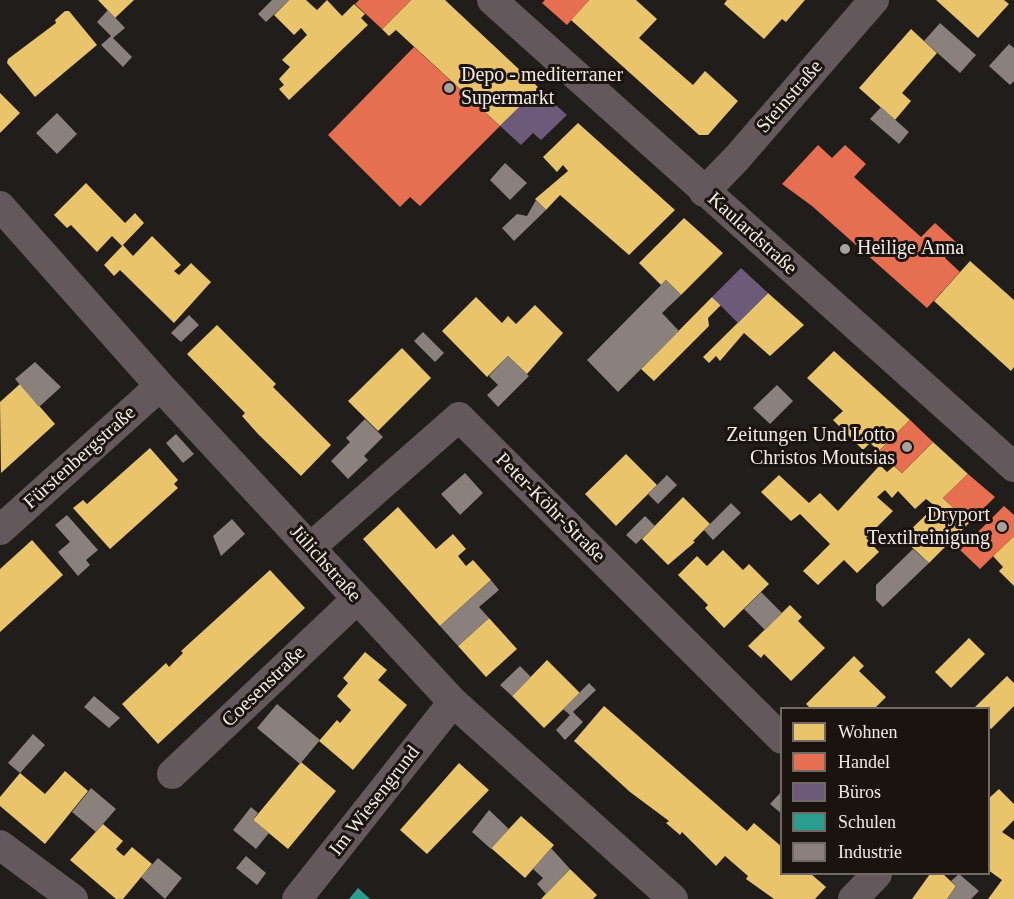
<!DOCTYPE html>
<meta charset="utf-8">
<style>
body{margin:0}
#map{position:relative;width:1014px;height:899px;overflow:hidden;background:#211d1a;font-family:Georgia,serif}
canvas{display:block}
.legend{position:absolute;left:780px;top:707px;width:210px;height:168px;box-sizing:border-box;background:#1b130e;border:2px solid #706965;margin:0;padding:8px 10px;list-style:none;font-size:18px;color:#f0eae7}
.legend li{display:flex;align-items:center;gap:12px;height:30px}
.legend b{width:30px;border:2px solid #706965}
</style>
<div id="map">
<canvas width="1014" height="899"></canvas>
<ul class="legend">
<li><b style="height:16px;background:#e9c46a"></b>Wohnen</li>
<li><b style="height:16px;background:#e76f51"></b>Handel</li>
<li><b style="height:16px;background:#6d597a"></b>Büros</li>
<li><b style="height:16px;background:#2a9d8f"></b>Schulen</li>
<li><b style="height:16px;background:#8a817c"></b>Industrie</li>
</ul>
</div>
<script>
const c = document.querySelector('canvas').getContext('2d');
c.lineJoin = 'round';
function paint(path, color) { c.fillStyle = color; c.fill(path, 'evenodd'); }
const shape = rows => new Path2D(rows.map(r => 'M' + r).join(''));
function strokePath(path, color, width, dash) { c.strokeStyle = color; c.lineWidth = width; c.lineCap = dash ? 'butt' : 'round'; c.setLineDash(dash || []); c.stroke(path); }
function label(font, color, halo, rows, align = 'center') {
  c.font = font + ' Georgia,serif'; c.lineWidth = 6; c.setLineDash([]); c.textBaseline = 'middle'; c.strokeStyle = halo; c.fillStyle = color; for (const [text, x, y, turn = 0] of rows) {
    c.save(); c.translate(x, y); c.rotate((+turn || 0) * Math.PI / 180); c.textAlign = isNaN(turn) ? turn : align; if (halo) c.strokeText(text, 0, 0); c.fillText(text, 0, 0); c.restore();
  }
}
paint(shape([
 [98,0,134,0,115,18],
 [289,0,306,0,317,10,327,0,342,16,354,4,365,14,361,18,368,25,289,100,279,89,284,85,279,79,290,67,282,60,307,35,301,28,294,35,274,15],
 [411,0,445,0,539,88,500,126,396,30,389,36,382,29],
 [589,0,636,0,657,19,639,38,693,85,705,71,738,101,708,135,699,135,571,20],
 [727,0,805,0,786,22,782,19,764,39,724,4],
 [936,0,1004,0,1009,4,978,38],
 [65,11,69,11,97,45,35,97,7,63,8,59,56,23,55,20],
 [911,29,937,53,902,93,911,101,895,120,859,88],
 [0,93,20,113,0,133],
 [578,123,675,210,629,255,560,195,546,210,535,199,568,171,563,165,557,172,543,157],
 [86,183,125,223,135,213,144,223,122,246,112,236,97,252,71,225,67,228,54,215],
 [684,218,723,253,681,295,666,280,661,285,639,263],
 [152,236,181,265,174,271,179,275,191,263,211,282,174,323,120,270,114,276,104,265,123,245,133,256],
 [970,261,1014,300,1014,367,1011,371,934,301],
 [768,293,804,325,770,356,744,333,720,361,716,356,709,363,703,357],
 [476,297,502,323,508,316,516,324,535,305,563,333,527,374,508,356,487,377,442,331],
 [712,297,721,305,708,318,709,326,654,381,641,369],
 [217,325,276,384,273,387,331,445,301,476,258,434,242,416,245,413,187,354],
 [402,348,431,378,378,431,348,401],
 [834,351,910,420,879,451,870,443,863,450,833,420,843,411,807,378],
 [20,384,55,424,1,473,0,402],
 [933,442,968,474,943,498,969,523,929,563,902,538,935,506,926,499,915,509,898,491,892,498,885,490,877,497,893,511,866,538,879,552,857,573,844,560,818,585,803,571,830,544,800,514,791,521,761,492,779,475,809,503,820,493,838,511,880,465,887,472,894,466,902,473],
 [150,448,178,480,174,484,178,488,110,549,73,508,83,500,87,504],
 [626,454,657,485,616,526,585,494],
 [683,497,710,524,693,541,695,542,668,565,642,539],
 [398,507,436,549,453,534,466,549,458,556,466,566,473,560,491,580,440,626,363,539],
 [1014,536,1014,586,999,571,1003,567,993,556],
 [32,540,63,575,0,632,0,569],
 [723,550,743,570,749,564,769,584,724,628,705,608,708,605,678,575,697,556,707,566],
 [270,570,305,608,158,744,122,704,166,663,169,667,183,653,181,651],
 [790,605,802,617,798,621,825,648,791,681,764,654,761,658,748,646],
 [489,618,517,649,486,677,458,646],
 [969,638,985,654,951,688,935,672],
 [365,652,387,670,378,680,407,705,353,770,319,741,337,720,340,723,351,710,337,696,348,683,343,678],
 [854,656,864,666,859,671,886,697,875,708,810,708,806,704],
 [547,660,580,693,544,728,512,696],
 [1007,676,1014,683,1014,706,991,729,988,726,988,708,974,708],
 [604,706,747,831,754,823,782,847,782,874,811,874,826,887,815,899,774,899,746,879,748,876,725,856,716,866,682,832,680,835,666,823,669,821,630,792,574,741],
 [301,762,336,791,288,849,253,820],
 [459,763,489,790,427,854,400,830],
 [65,771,88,791,45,844,0,806,0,797,20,773,45,794],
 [999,789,1014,804,1014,820,1002,832,1014,840,1014,899,988,899,1002,880,988,870,988,799],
 [521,816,554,845,525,878,491,848],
 [103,824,123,841,116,849,120,853,124,856,132,847,152,864,123,899,116,899,70,860],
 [570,869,597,895,593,899,541,899],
 [930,874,943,874,956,886,947,899,912,899]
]), '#e9c46a');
paint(shape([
 [359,0,411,0,382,29,355,4],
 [545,0,589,0,567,25,542,3],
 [414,47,500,126,420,206,410,197,400,207,328,135],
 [818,145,832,158,845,145,866,164,854,177,921,237,935,223,958,244,945,258,960,272,927,308,812,206,782,184],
 [910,420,933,442,902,473,879,451],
 [968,474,995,497,969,523,943,498],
 [1004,506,1014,515,1014,536,980,569,960,550]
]), '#e76f51');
paint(shape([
 [538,89,567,115,541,140,533,133,521,145,500,126],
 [741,268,768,293,738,323,712,297]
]), '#6d597a');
paint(shape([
 [358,888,370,899,349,899]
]), '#2a9d8f');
paint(shape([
 [272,0,289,0,266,22,258,14],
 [108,10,125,28,113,38,132,57,123,67,101,45,111,36,97,22],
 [940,23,976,55,960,73,924,41],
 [1009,44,1014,48,1014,81,1010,85,989,66],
 [881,107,909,132,899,144,870,119],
 [57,113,77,134,57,154,36,133],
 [505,163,527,183,510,200,490,180],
 [536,200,546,210,514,241,502,228,517,214,527,216],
 [666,280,681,295,662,313,679,331,618,392,587,360],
 [189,315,199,325,181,342,171,333],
 [423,332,444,353,435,362,414,341],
 [508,356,529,376,498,407,487,395,498,385,489,376],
 [35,362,61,387,39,407,15,379],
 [777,385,793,401,770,424,753,408],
 [365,419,383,437,364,456,368,460,348,479,331,461,350,442,346,438],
 [176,434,194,454,183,463,166,443],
 [465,473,483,493,460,515,441,494],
 [667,475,677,485,658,504,648,494],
 [731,503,741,513,713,540,704,530],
 [67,515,98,550,86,560,90,565,78,576,58,552,70,542,55,525],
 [645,516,655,526,636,544,626,535],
 [232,519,245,534,221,556,213,536],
 [913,549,929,563,883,607,876,600,876,585],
 [491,580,499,590,479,607,489,618,458,646,440,626],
 [761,592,782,613,765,630,744,609],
 [520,666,531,677,512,696,500,685],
 [589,683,596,690,573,712,583,722,565,740,556,730,570,715,563,709],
 [94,696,120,718,109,728,84,707],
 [277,704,320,740,300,764,257,728],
 [33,734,45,745,20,773,8,763],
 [91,788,116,809,96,832,72,812],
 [782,791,782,814,770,804],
 [251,807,258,813,253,820,269,833,256,849,233,830],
 [489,810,509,829,491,849,472,832],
 [551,848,570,869,546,894,537,884,543,878,533,869],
 [246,856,266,873,257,885,236,868],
 [158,858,182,878,165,899,141,877],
 [959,874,979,891,971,899,947,899,956,886,951,881]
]), '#8a817c');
strokePath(shape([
 [492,0,1014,467],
 [704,192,736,159,874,0],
 [0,206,160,386,453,702,673,899],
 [0,530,160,386],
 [311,547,459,417,782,739],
 [172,774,357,599],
 [0,845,73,899],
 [297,899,453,702],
 [853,899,877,874]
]), '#63585b', 30);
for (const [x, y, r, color] of [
 [449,88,6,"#a8a29f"],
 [845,249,6,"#a8a29f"],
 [907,447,6,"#a8a29f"],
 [1002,527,6,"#a8a29f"]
]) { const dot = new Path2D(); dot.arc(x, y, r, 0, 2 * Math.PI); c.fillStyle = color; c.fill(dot); strokePath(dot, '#1b130e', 2); }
label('20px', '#f0eae7', '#1b130e', [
 ["Depo - mediterraner",461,76],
 ["Supermarkt",461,99],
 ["Heilige Anna",857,249],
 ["Zeitungen Und Lotto",895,436,"right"],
 ["Christos Moutsias",895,459,"right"],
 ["Dryport",990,516,"right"],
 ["Textilreinigung",990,539,"right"]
], 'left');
label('20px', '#f0eae7', '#1b130e', [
 ["Steinstraße",790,97,-49],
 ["Kaulardstraße",752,234,42],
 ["Fürstenbergstraße",80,458,-42],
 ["Peter-Köhr-Straße",550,508,45],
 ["Jülichstraße",325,564,48],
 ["Coesenstraße",264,687,-44],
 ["Im Wiesengrund",375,801,-52]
]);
</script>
